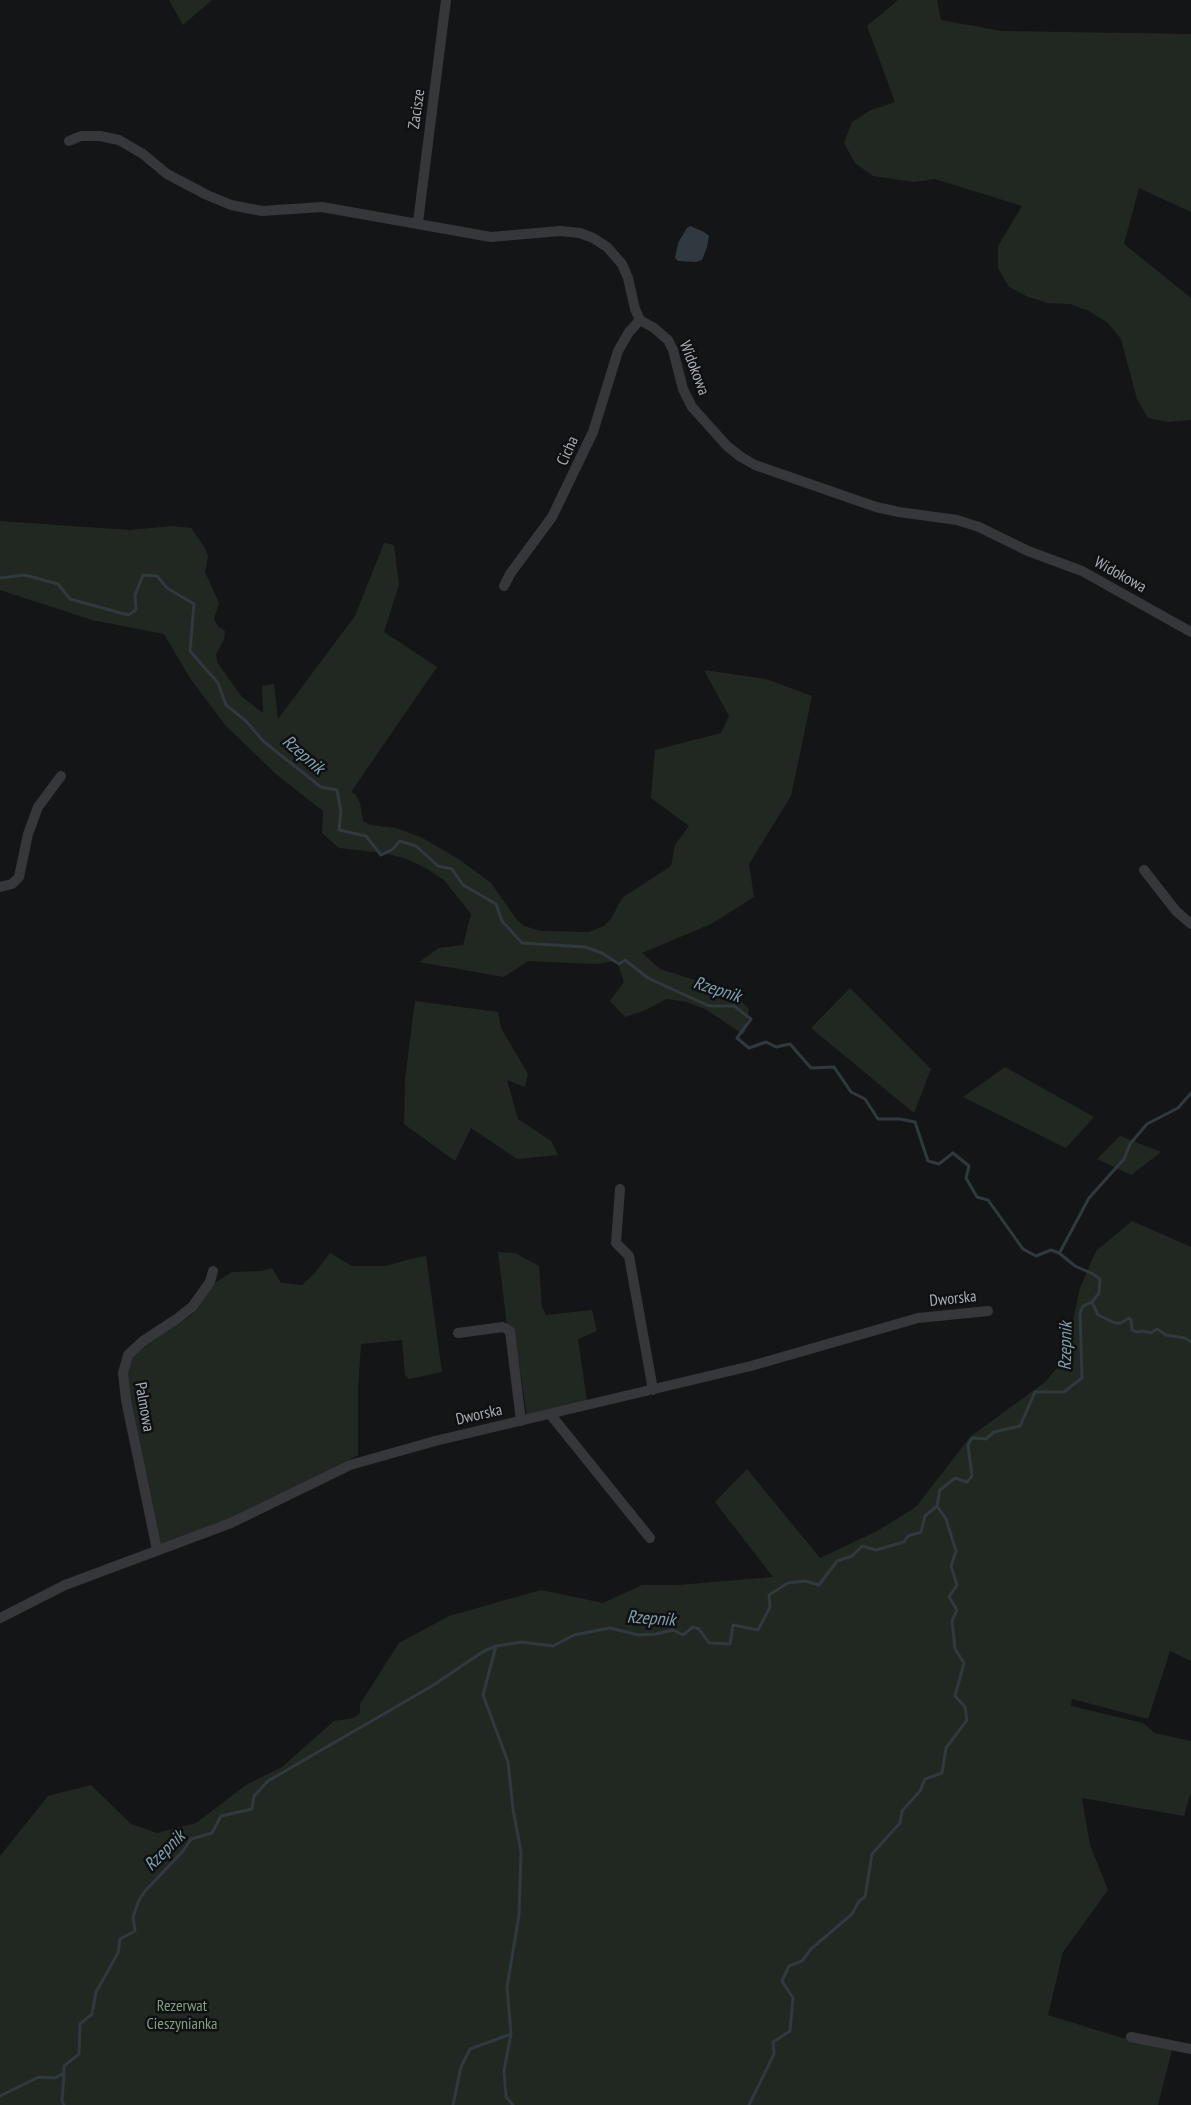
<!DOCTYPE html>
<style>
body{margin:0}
canvas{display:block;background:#141516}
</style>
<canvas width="1191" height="2105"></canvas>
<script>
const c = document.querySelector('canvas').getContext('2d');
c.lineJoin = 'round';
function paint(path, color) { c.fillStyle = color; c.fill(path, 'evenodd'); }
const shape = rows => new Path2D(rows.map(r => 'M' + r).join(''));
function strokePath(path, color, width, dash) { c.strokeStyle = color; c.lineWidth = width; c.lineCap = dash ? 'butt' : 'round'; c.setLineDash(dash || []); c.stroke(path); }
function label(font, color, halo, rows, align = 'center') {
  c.font = font + ' "PT Sans Narrow",sans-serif'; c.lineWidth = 5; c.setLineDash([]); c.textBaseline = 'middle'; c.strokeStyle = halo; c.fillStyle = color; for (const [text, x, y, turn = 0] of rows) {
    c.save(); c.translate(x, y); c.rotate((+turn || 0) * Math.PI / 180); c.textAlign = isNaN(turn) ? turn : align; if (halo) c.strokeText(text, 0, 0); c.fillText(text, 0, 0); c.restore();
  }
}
paint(shape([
 [169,0,212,0,183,25],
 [898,0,937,0,941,20,1001,31,1191,34,1191,212,1139,188,1124,244,1191,298,1191,420,1168,422,1148,418,1137,399,1121,339,1108,323,1089,311,1070,304,1048,303,1028,297,1009,287,998,268,998,246,1022,206,935,179,914,182,873,176,855,163,844,143,852,122,871,110,895,102,867,26],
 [0,521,129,530,173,526,191,528,205,548,208,556,205,572,219,603,214,619,218,626,225,631,224,640,216,654,217,662,242,697,263,713,262,686,274,684,278,719,355,616,384,543,394,545,399,585,384,632,437,667,351,792,356,795,360,803,363,821,370,825,396,828,421,837,460,860,491,883,517,920,524,926,541,931,589,932,604,926,611,919,622,898,671,866,675,845,689,826,651,798,655,750,721,733,729,716,704,670,766,679,812,696,791,796,749,864,754,897,711,924,642,953,660,969,732,992,749,1009,744,1035,707,1010,687,1002,666,999,646,1010,625,1017,610,1001,624,982,617,961,596,964,528,961,504,977,419,962,439,948,463,945,471,914,444,880,424,867,404,858,383,853,339,848,322,833,323,811,277,775,225,725,190,678,164,634,92,620,0,590],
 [850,988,931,1069,914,1113,811,1028],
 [415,1001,498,1012,501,1028,528,1074,525,1087,507,1080,518,1119,551,1141,558,1155,517,1159,471,1128,455,1161,404,1124,405,1079],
 [1005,1067,1094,1117,1066,1148,963,1097],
 [1120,1136,1161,1152,1131,1175,1097,1159],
 [1132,1221,1191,1247,1191,1661,1170,1651,1148,1719,1072,1699,1071,1706,1143,1723,1155,1733,1191,1741,1191,1792,1184,1816,1082,1798,1090,1845,1108,1890,1063,1952,1048,2015,1119,2037,1172,2050,1158,2105,0,2105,0,1856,48,1796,91,1785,131,1824,157,1833,196,1823,246,1785,282,1767,334,1721,354,1718,360,1713,360,1704,399,1643,449,1616,541,1590,603,1603,642,1585,678,1585,773,1577,715,1502,747,1469,820,1558,877,1531,916,1507,970,1437,1045,1382,1065,1359,1080,1288,1096,1251],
 [498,1252,515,1253,539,1266,542,1307,546,1315,592,1310,597,1331,578,1339,587,1401,527,1416,514,1330,507,1325],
 [330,1253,352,1266,386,1266,406,1260,426,1256,442,1372,409,1379,405,1375,402,1340,361,1344,358,1389,358,1455,214,1527,162,1544,158,1542,127,1379,128,1366,136,1350,192,1315,216,1282,232,1272,261,1271,272,1268,281,1283,302,1285,314,1274]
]), '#212821');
paint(shape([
 [690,226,704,232,709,236,707,247,702,260,696,262,678,261,675,258,678,243,687,228]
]), '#2f393e');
strokePath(shape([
 [0,578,25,575,58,584,70,599,128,615,136,610,135,595,143,575,157,576,167,588,194,604,190,651,218,683,226,705,246,721,263,741,321,787,337,790,341,811,339,830,366,836,381,855,393,849,400,841,416,846,438,866,452,869,463,885,496,904,502,921,522,943,585,947,602,953,619,964,625,960,648,978,709,1006,734,1006,751,1019,737,1038,749,1048,766,1042,776,1047,790,1044,811,1068,834,1067,851,1092,865,1099,878,1119,900,1119,915,1122,928,1161,939,1164,953,1153,969,1166,966,1178,977,1197,988,1200,1023,1249,1036,1256,1051,1250,1059,1253,1075,1266,1093,1274,1100,1279,1099,1293,1092,1302,1083,1306,1080,1313,1082,1378,1064,1392,1035,1392,1020,1426,994,1432,986,1439,972,1438,968,1445,972,1476,967,1482,955,1478,940,1490,937,1506,925,1516,921,1532,908,1536,904,1542,876,1550,862,1546,852,1556,837,1561,819,1585,805,1581,788,1583,769,1595,770,1607,758,1630,733,1625,730,1644,709,1643,699,1629,693,1627,683,1635,673,1630,656,1634,639,1635,610,1628,574,1635,553,1646,522,1642,496,1646,484,1651,432,1686,268,1781,254,1796,252,1809,221,1816,212,1833,191,1839,183,1851,146,1890,139,1900,133,1917,135,1931,120,1939,118,1953,96,1992,92,2014,80,2024,79,2054,64,2066,64,2073,55,2078,39,2077,0,2096],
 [1060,1252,1089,1198,1124,1159,1130,1144,1147,1124,1178,1108,1191,1093],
 [1092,1302,1098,1315,1115,1323,1121,1323,1129,1318,1131,1320,1132,1330,1136,1332,1143,1331,1151,1333,1157,1329,1166,1335,1185,1338,1191,1342],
 [496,1646,483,1695,508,1762,513,1809,521,1852,519,1915,507,1987,511,2034,504,2071,506,2097,513,2105],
 [64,2074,62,2101,64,2105],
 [453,2105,461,2067,470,2049,511,2034],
 [749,2105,774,2054,773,2042,790,2031,793,1998,782,1981,789,1966,802,1961,811,1949,852,1914,859,1901,865,1897,872,1854,900,1823,902,1811,920,1791,925,1779,942,1773,946,1748,967,1720,965,1707,955,1696,964,1663,955,1649,952,1621,957,1610,949,1597,957,1585,951,1566,956,1551,946,1519,937,1506]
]), '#2f393e', 3);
strokePath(shape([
 [69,141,81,136,100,136,119,140,143,154,167,174,207,195,231,205,262,211,322,207,491,237,560,231,580,233,593,238,607,247,622,264,628,278,635,309,640,320,654,328,668,340,673,350,683,389,692,407,727,446,741,457,755,465,876,507,899,512,957,520,979,527,1028,551,1082,571,1191,632],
 [418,222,446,0],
 [504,586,510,574,552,517,593,432,618,351,629,332,640,320],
 [1144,870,1176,911,1191,924],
 [0,887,12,884,19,877,28,834,38,807,61,776],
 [620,1189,616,1243,629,1256,653,1390],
 [458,1333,503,1327,510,1331,521,1421],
 [550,1414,650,1538],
 [157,1550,126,1400,123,1373,128,1355,143,1341,178,1318,192,1307,210,1282,213,1271],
 [0,1618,65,1585,231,1523,350,1465,435,1441,751,1366,918,1318,988,1311],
 [1131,2037,1191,2049]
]), '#36373b', 10);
label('16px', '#a7aeb5', '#0f1011', [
 ["Zacisze",417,109,-82],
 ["Widokowa",694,368,69],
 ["Cicha",568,451,-66],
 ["Widokowa",1120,575,29],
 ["Dworska",953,1299,-6],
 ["Palmowa",144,1407,80],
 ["Dworska",479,1415,-13]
]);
label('16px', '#839e80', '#0f1011', [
 ["Rezerwat",182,2006],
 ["Cieszynianka",182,2024]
]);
label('italic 18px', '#819fad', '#0f1011', [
 ["Rzepnik",303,755,41],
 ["Rzepnik",717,990,18],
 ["Rzepnik",1066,1346,-89],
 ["Rzepnik",651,1619,4],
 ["Rzepnik",165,1851,-45]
]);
</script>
